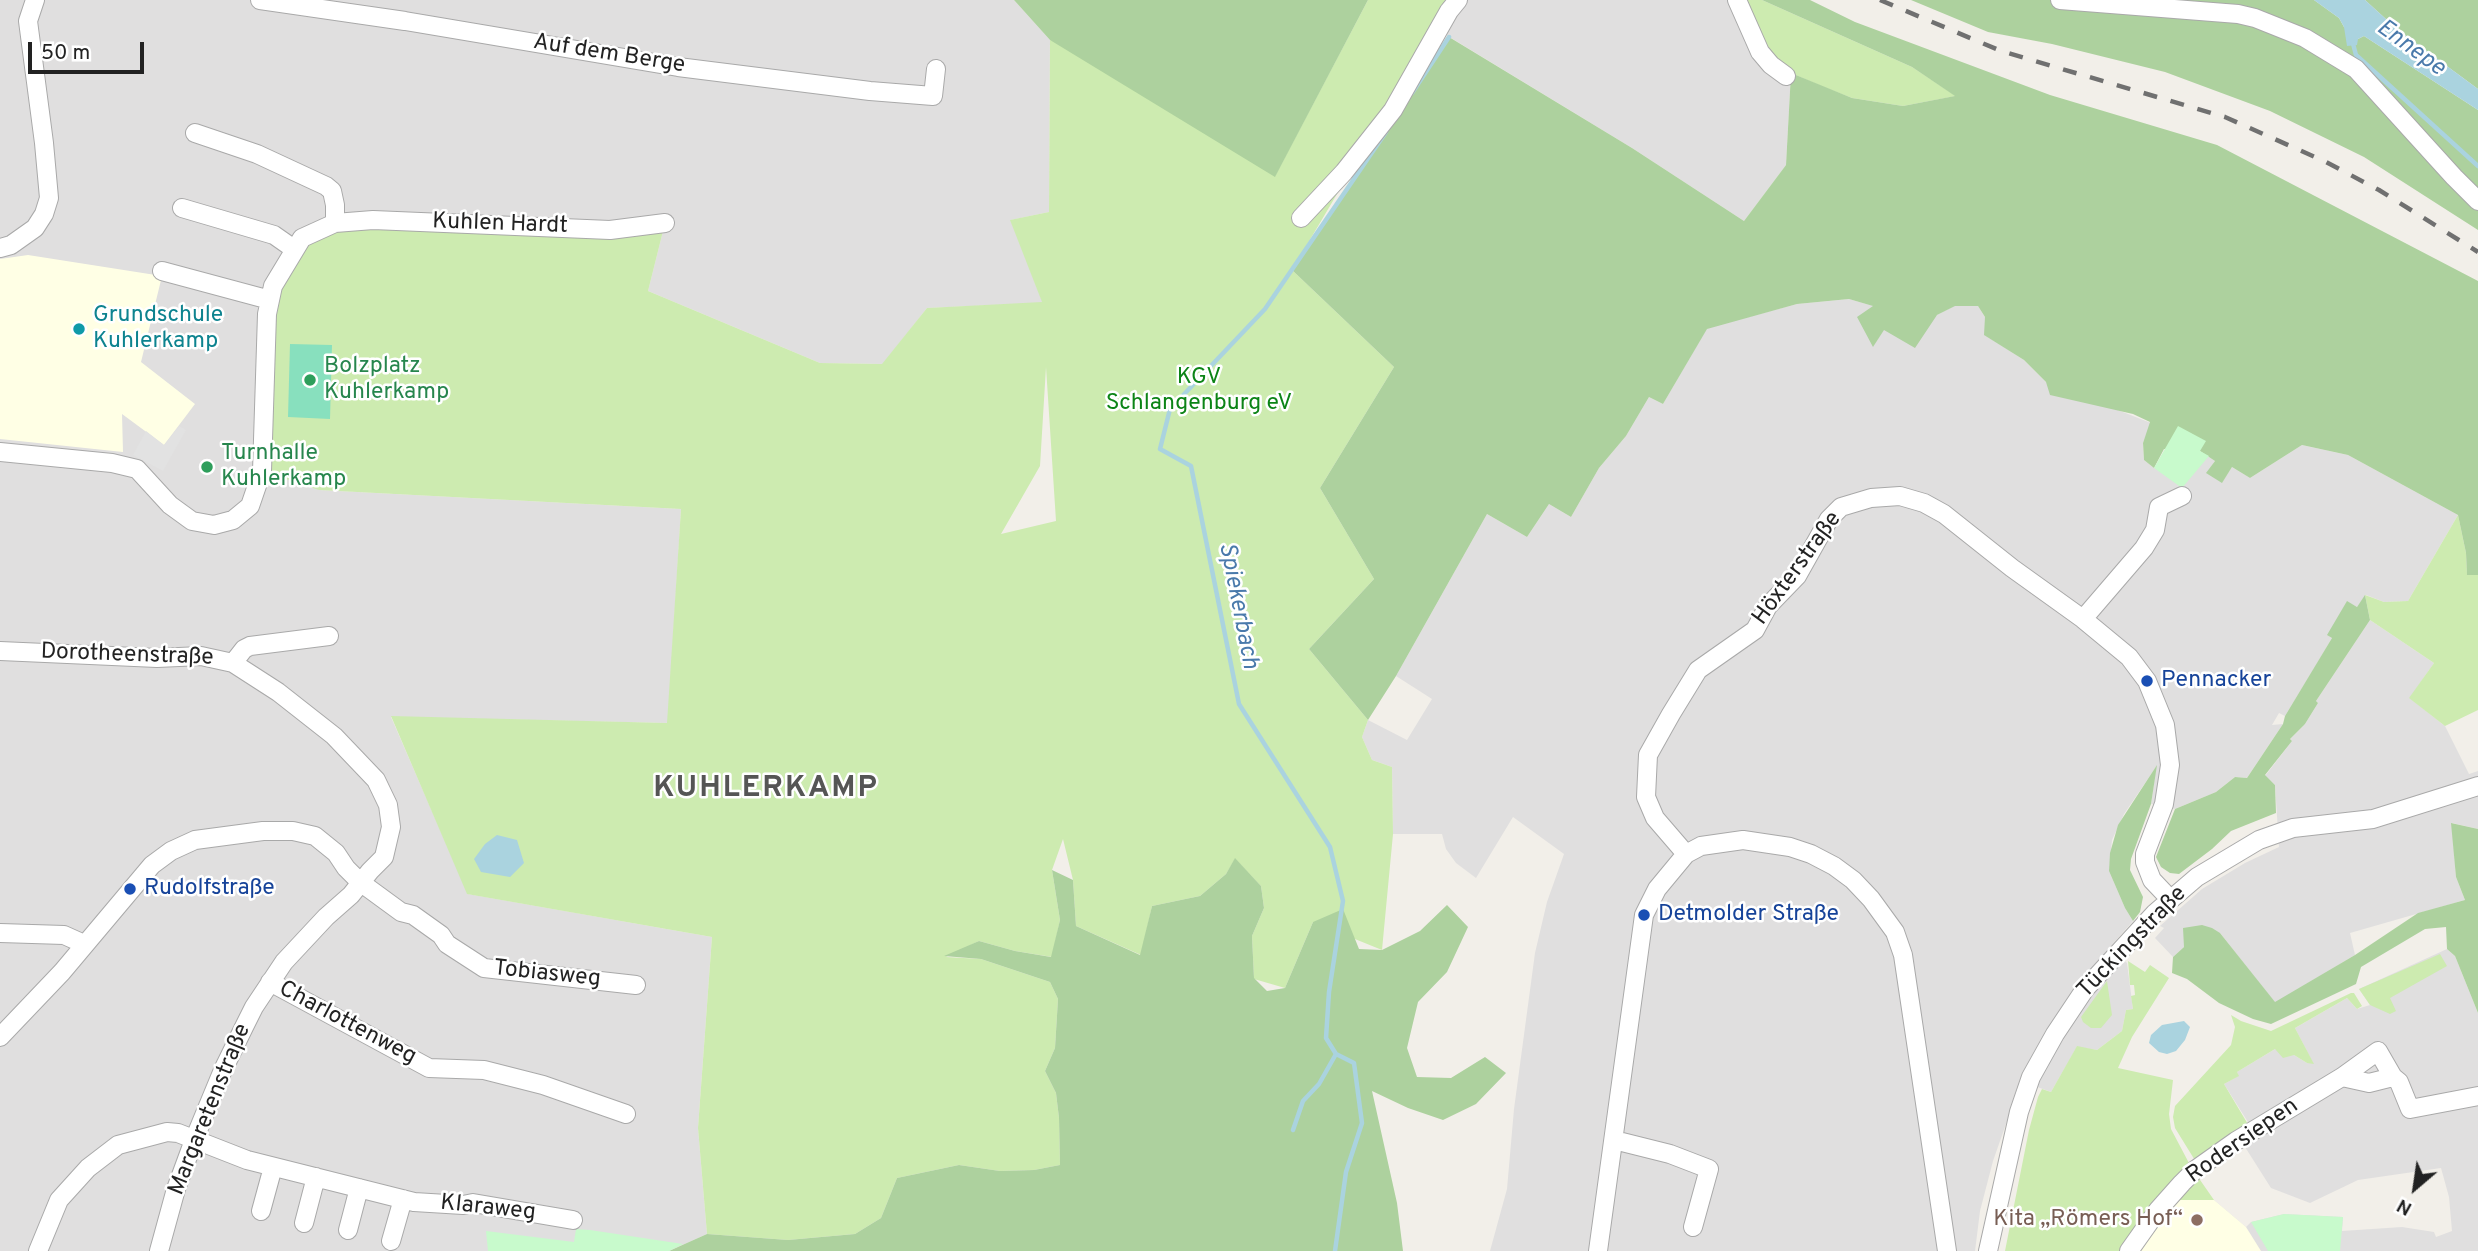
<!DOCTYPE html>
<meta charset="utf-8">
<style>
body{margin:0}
#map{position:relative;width:2478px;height:1251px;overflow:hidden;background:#f2efe9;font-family:Overpass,sans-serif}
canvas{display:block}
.north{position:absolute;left:2380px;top:1153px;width:70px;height:70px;-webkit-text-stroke:5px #fff;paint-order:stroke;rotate:209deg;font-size:19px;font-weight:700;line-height:28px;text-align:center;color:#222}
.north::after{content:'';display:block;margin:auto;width:24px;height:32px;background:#222;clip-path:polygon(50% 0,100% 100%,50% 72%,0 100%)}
.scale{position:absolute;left:28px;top:42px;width:116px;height:32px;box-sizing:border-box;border:4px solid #222;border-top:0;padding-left:9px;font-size:21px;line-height:24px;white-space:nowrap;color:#222;-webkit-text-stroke:5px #fff;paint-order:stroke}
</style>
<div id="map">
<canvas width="2478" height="1251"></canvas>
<div class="north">N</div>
<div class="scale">50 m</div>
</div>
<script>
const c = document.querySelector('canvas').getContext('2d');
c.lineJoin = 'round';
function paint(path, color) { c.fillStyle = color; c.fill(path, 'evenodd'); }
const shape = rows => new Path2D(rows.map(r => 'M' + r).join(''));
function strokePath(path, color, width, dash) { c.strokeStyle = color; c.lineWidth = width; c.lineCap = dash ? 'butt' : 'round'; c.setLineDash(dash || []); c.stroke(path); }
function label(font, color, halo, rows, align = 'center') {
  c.font = font + ' Overpass,sans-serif'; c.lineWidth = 5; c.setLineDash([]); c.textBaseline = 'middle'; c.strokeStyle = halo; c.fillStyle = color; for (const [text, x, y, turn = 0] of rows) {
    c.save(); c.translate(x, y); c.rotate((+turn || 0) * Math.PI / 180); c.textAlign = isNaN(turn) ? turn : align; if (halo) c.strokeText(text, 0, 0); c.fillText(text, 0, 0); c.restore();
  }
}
paint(shape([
 [0,0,1014,0,1050,40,1049,212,1011,220,1043,303,927,308,883,364,820,363,648,291,665,223,319,490,681,509,668,723,391,717,468,894,712,937,698,1128,707,1234,669,1251,0,1251],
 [1458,0,1746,0,1791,73,1786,165,1744,221,1632,148,1438,30],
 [1849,299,1874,306,1873,346,1884,329,1937,315,1954,306,1978,306,1985,317,1985,335,2024,360,2046,382,2151,423,2143,443,2144,460,2154,468,2200,451,2215,461,2207,473,2222,482,2232,467,2250,478,2302,445,2348,455,2458,515,2408,601,2384,602,2366,595,2357,607,2347,602,2328,635,2332,638,2309,677,2285,716,2279,713,2272,725,2283,724,2247,778,2235,777,2216,792,2175,809,2151,804,2156,767,2124,814,2112,840,2109,871,2125,908,2133,921,2110,947,2127,963,2133,1009,2126,1010,2122,1031,2097,1050,2077,1047,2051,1092,2021,1081,1993,1161,1980,1211,1975,1251,1490,1251,1507,1189,1514,1109,1535,953,1547,902,1564,854,1513,817,1476,878,1456,863,1446,849,1442,834,1393,834,1392,767,1372,760,1362,737,1368,720,1407,740,1432,699,1396,676,1487,514,1527,537,1549,504,1571,517,1599,468,1626,436,1649,397,1663,404,1707,328,1797,304],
 [2370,620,2434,663,2410,698,2445,726,2469,774,2478,771,2478,829,2452,823,2456,877,2465,900,2350,933,2355,955,2275,1003,2220,933,2184,947,2173,957,2155,938,2164,928,2160,926,2202,889,2245,863,2279,847,2275,785,2265,776,2292,741,2290,739,2305,724,2318,703,2316,701],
 [2447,949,2455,956,2478,1013,2478,1251,2137,1251,2174,1200,2214,1200,2246,1227,2251,1222,2284,1214,2343,1217,2342,1231,2402,1227,2434,1232,2436,1237,2452,1231,2449,1197,2441,1168,2358,1180,2310,1203,2271,1188,2245,1147,2258,1138,2224,1084,2238,1076,2237,1072,2275,1049,2294,1055,2307,1063,2313,1063,2295,1028,2347,998,2357,1009,2370,1005,2359,989]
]), '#e0dfdf');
paint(shape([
 [28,255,162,276,141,362,195,404,164,445,122,414,123,452,0,439,0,259],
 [2174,1200,2214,1200,2246,1227,2261,1251,2137,1251]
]), '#ffffe5');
paint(shape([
 [1368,0,1452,0,1292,270,1394,367,1320,488,1374,579,1309,649,1368,720,1362,737,1372,760,1392,767,1393,834,1382,950,1313,922,1285,988,1254,979,1252,936,1264,908,1261,886,1235,859,1226,874,1200,896,1152,906,1141,955,1076,926,1073,880,1063,839,1052,870,1060,920,1052,957,1015,951,979,941,946,957,981,959,1050,982,1058,999,1055,1048,1045,1071,1056,1093,1059,1118,1060,1165,1034,1170,1000,1171,959,1165,897,1178,881,1218,855,1234,788,1240,707,1234,698,1128,712,937,467,894,391,716,667,723,681,509,319,490,262,471,267,314,294,249,335,223,665,223,648,291,820,363,882,364,927,308,1042,302,1010,220,1049,212,1050,40,1058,42,1275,176],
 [1046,367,1056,521,1001,534,1040,466],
 [1746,0,1762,0,1912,67,1956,96,1903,106,1852,98,1821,86,1791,73,1768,55],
 [2458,515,2466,553,2467,574,2478,575,2478,710,2445,726,2409,698,2434,663,2370,620,2365,595,2384,602,2408,601],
 [2440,954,2447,966,2390,998,2396,1011,2390,1014,2370,1005,2359,989],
 [2128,961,2145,972,2150,965,2169,978,2132,1037,2118,1068,2173,1080,2169,1114,2171,1129,2190,1165,2153,1203,2131,1232,2121,1251,2005,1251,2029,1130,2038,1097,2042,1089,2051,1092,2077,1046,2097,1050,2122,1031,2126,1010,2133,1009,2131,996,2135,995,2134,985,2130,985],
 [2107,981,2112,1015,2101,1028,2091,1028,2083,1022,2081,1017],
 [2351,993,2354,993,2362,1006,2357,1009,2347,998,2295,1028,2314,1064,2307,1063,2294,1055,2283,1058,2275,1049,2237,1072,2239,1076,2224,1084,2249,1126,2196,1162,2175,1128,2173,1117,2175,1106,2231,1045,2235,1027,2231,1015,2241,1021,2271,1031],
 [2198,1177,2214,1200,2174,1200]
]), '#cdebb0');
paint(shape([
 [1014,0,1368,0,1275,177,1050,40],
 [1762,0,1810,0,1855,22,2050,95,2217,145,2478,281,2478,575,2467,575,2466,553,2458,515,2348,455,2302,445,2250,478,2232,467,2222,483,2206,473,2215,461,2200,451,2164,449,2154,468,2144,460,2143,443,2150,422,2133,414,2050,395,2046,382,2024,360,1984,335,1985,317,1978,306,1955,306,1937,315,1915,348,1884,330,1873,347,1857,317,1873,306,1849,299,1797,304,1707,329,1663,404,1649,397,1626,436,1599,468,1571,517,1549,504,1527,537,1487,514,1396,676,1368,720,1309,649,1374,579,1320,488,1394,367,1292,270,1449,37,1632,148,1744,221,1786,165,1791,73,1852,98,1903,106,1955,96,1912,67],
 [1911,0,2314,0,2339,18,2344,27,2358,39,2364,36,2478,110,2478,230,2364,157,2270,111,2165,72,2052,44,1988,32],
 [2365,0,2478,0,2478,89,2398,30],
 [2365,595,2370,620,2316,701,2318,703,2305,724,2290,739,2292,741,2265,775,2275,785,2276,813,2231,831,2212,849,2179,874,2170,873,2161,867,2156,857,2175,809,2216,792,2235,777,2247,778,2283,724,2285,716,2332,638,2327,635,2347,601,2357,607],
 [2157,765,2151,804,2131,859,2130,870,2143,897,2140,912,2133,921,2125,908,2109,871,2110,853,2118,825],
 [2451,823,2478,829,2478,1013,2455,956,2447,949,2446,927,2425,929,2361,967,2356,984,2271,1024,2253,1019,2219,1003,2187,979,2172,973,2173,957,2184,947,2183,928,2202,925,2212,928,2220,933,2275,1002,2355,955,2418,913,2465,900,2456,877],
 [1235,858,1261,886,1264,908,1252,936,1254,978,1267,991,1285,988,1313,922,1343,909,1359,949,1382,950,1420,931,1447,905,1468,927,1447,972,1418,1002,1407,1048,1417,1077,1451,1078,1485,1057,1506,1073,1476,1104,1443,1120,1408,1108,1372,1091,1397,1203,1403,1251,669,1251,707,1234,788,1240,855,1234,881,1218,897,1178,959,1165,1000,1171,1034,1170,1060,1165,1059,1118,1056,1093,1045,1071,1055,1048,1058,999,1050,982,981,959,944,956,979,941,1015,951,1051,957,1060,920,1052,870,1073,880,1076,926,1140,955,1152,906,1200,896,1226,874]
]), '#add19e');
paint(shape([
 [2178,426,2206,441,2200,451,2209,456,2182,488,2154,468],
 [2284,1214,2343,1217,2340,1251,2268,1251,2251,1222],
 [576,1229,590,1230,683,1244,669,1251,488,1251,486,1231,574,1242]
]), '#c8facc');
paint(shape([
 [290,344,332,345,330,419,288,417]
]), '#88e0be');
paint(shape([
 [179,426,186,430,163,471,133,455,146,431,164,445]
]), '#e2e2e2');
paint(shape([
 [2314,0,2365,0,2398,30,2478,89,2478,110,2364,36,2358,39,2357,45,2347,46,2344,27,2339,18],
 [497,835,517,840,524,863,510,877,481,872,474,859,485,844],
 [2184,1021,2190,1027,2185,1040,2176,1051,2167,1054,2159,1052,2149,1043,2151,1035,2162,1025]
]), '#aad3df');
strokePath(shape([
 [2352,40,2356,55,2478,166],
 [1412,93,1449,37],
 [1293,1130,1303,1101,1319,1084,1336,1054],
 [1335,1251,1346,1172,1362,1123,1354,1063,1336,1054,1326,1038,1329,992,1343,901,1330,847,1239,704,1191,466,1160,449,1170,409,1265,309,1386,132]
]), '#aad3df', 4.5);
const minor = shape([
 [260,0,405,21,678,67,870,91,933,96,936,69],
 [1737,0,1760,52,1771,65,1786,76],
 [2060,0,2238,14,2255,18,2305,38,2356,69,2454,177,2478,201],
 [195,133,257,154,326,186,332,191,335,205,335,223],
 [182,208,274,235,294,249],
 [1301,218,1344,172,1393,110,1449,11,1458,0],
 [0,248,11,245,35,228,44,214,49,198,44,143,28,21,35,0],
 [162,271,270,300],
 [0,452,112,463,137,469,170,505,192,521,214,525,233,520,250,506,262,471,267,314,273,286,302,238,335,223,373,220,610,230,665,223],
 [2083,619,2144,548,2155,530,2159,507,2182,496],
 [0,651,157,658,201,656,233,663,278,692,334,736,376,780,388,805,391,827,384,857,370,871,351,895,326,917,284,962,254,1007,245,1025,223,1070,194,1140,176,1189,159,1251],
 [233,663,244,649,250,646,329,636],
 [1686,854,1655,818,1646,797,1648,755,1671,714,1698,670,1755,630,1768,606,1797,576,1829,519,1841,507,1871,498,1900,496,1924,503,1944,514,2012,568,2083,619,2129,657,2147,681,2165,725,2170,765,2164,804,2145,854,2145,862,2152,880,2170,899],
 [0,933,64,935,84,944],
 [270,982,429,1068,484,1070,543,1085,626,1114],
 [0,1037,62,972,152,865,171,851,195,840,263,831,293,831,315,836,336,853,346,868,360,882,401,912,413,915,441,935,447,944,484,968,636,985],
 [2393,1077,2399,1082,2410,1109,2478,1096],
 [1614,1140,1670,1154,1709,1169,1693,1227],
 [261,1211,273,1167],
 [304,1223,316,1177],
 [348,1230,359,1188],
 [391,1241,403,1199],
 [38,1251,59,1200,88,1168,118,1145,167,1132,178,1133,247,1160,414,1202,463,1205,473,1203,573,1220],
 [1598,1251,1644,915,1657,889,1686,854,1701,846,1743,840,1790,847,1811,854,1834,866,1853,880,1871,899,1895,932,1903,955,1947,1251],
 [1988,1251,2019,1112,2031,1077,2055,1034,2085,989,2155,913,2197,877,2259,840,2293,828,2373,819,2478,786],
 [2129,1251,2158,1210,2182,1183,2195,1170,2236,1141,2342,1077,2378,1051,2393,1077,2369,1083,2342,1077]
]);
strokePath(minor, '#a9a9a9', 20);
strokePath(minor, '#fff', 18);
strokePath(shape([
 [1880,0,2001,51,2225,117,2324,161,2379,190,2478,252]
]), '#707070', 4.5, [14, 14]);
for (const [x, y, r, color] of [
 [79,329,7,"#0f9aa8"],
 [310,380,7,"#2e9e5b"],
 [207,467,7,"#2e9e5b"],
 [2147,681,7,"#1a4fb4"],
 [130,889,7,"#1a4fb4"],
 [1644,915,7,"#1a4fb4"],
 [2197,1220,7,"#8d6e63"]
]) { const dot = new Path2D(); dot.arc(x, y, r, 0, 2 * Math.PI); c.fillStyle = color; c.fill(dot); strokePath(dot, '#fff', 2.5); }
label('23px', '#222', '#fff', [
 ["Auf dem Berge",609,55,9],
 ["Kuhlen Hardt",500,225,2],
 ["Höxterstraße",1798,569,-54],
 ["Dorotheenstraße",127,656,2],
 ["Tückingstraße",2133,943,-46],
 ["Tobiasweg",547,975,6],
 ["Charlottenweg",347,1024,28],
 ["Margaretenstraße",211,1110,-68],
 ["Rodersiepen",2243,1142,-35],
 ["Klaraweg",488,1209,6]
]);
label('23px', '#0d838f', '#fff', [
 ["Grundschule",93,316],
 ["Kuhlerkamp",93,342]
], 'left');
label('23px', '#27864d', '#fff', [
 ["Bolzplatz",324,367],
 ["Kuhlerkamp",324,393],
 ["Turnhalle",221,454],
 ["Kuhlerkamp",221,480]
], 'left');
label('23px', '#0c8416', '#fff', [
 ["KGV",1199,378],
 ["Schlangenburg eV",1199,404]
]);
label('23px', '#164399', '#fff', [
 ["Pennacker",2161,681],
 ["Rudolfstraße",144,889],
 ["Detmolder Straße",1658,915]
], 'left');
label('23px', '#785e54', '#fff', [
 ["Kita „Römers Hof“",2183,1220]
], 'right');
label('italic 24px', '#4a7aab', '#fff', [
 ["Ennepe",2410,49,36],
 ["Spiekerbach",1237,606,79]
]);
c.letterSpacing = '2px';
label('bold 30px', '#555', '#fff', [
 ["KUHLERKAMP",766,790]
]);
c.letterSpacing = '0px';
</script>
